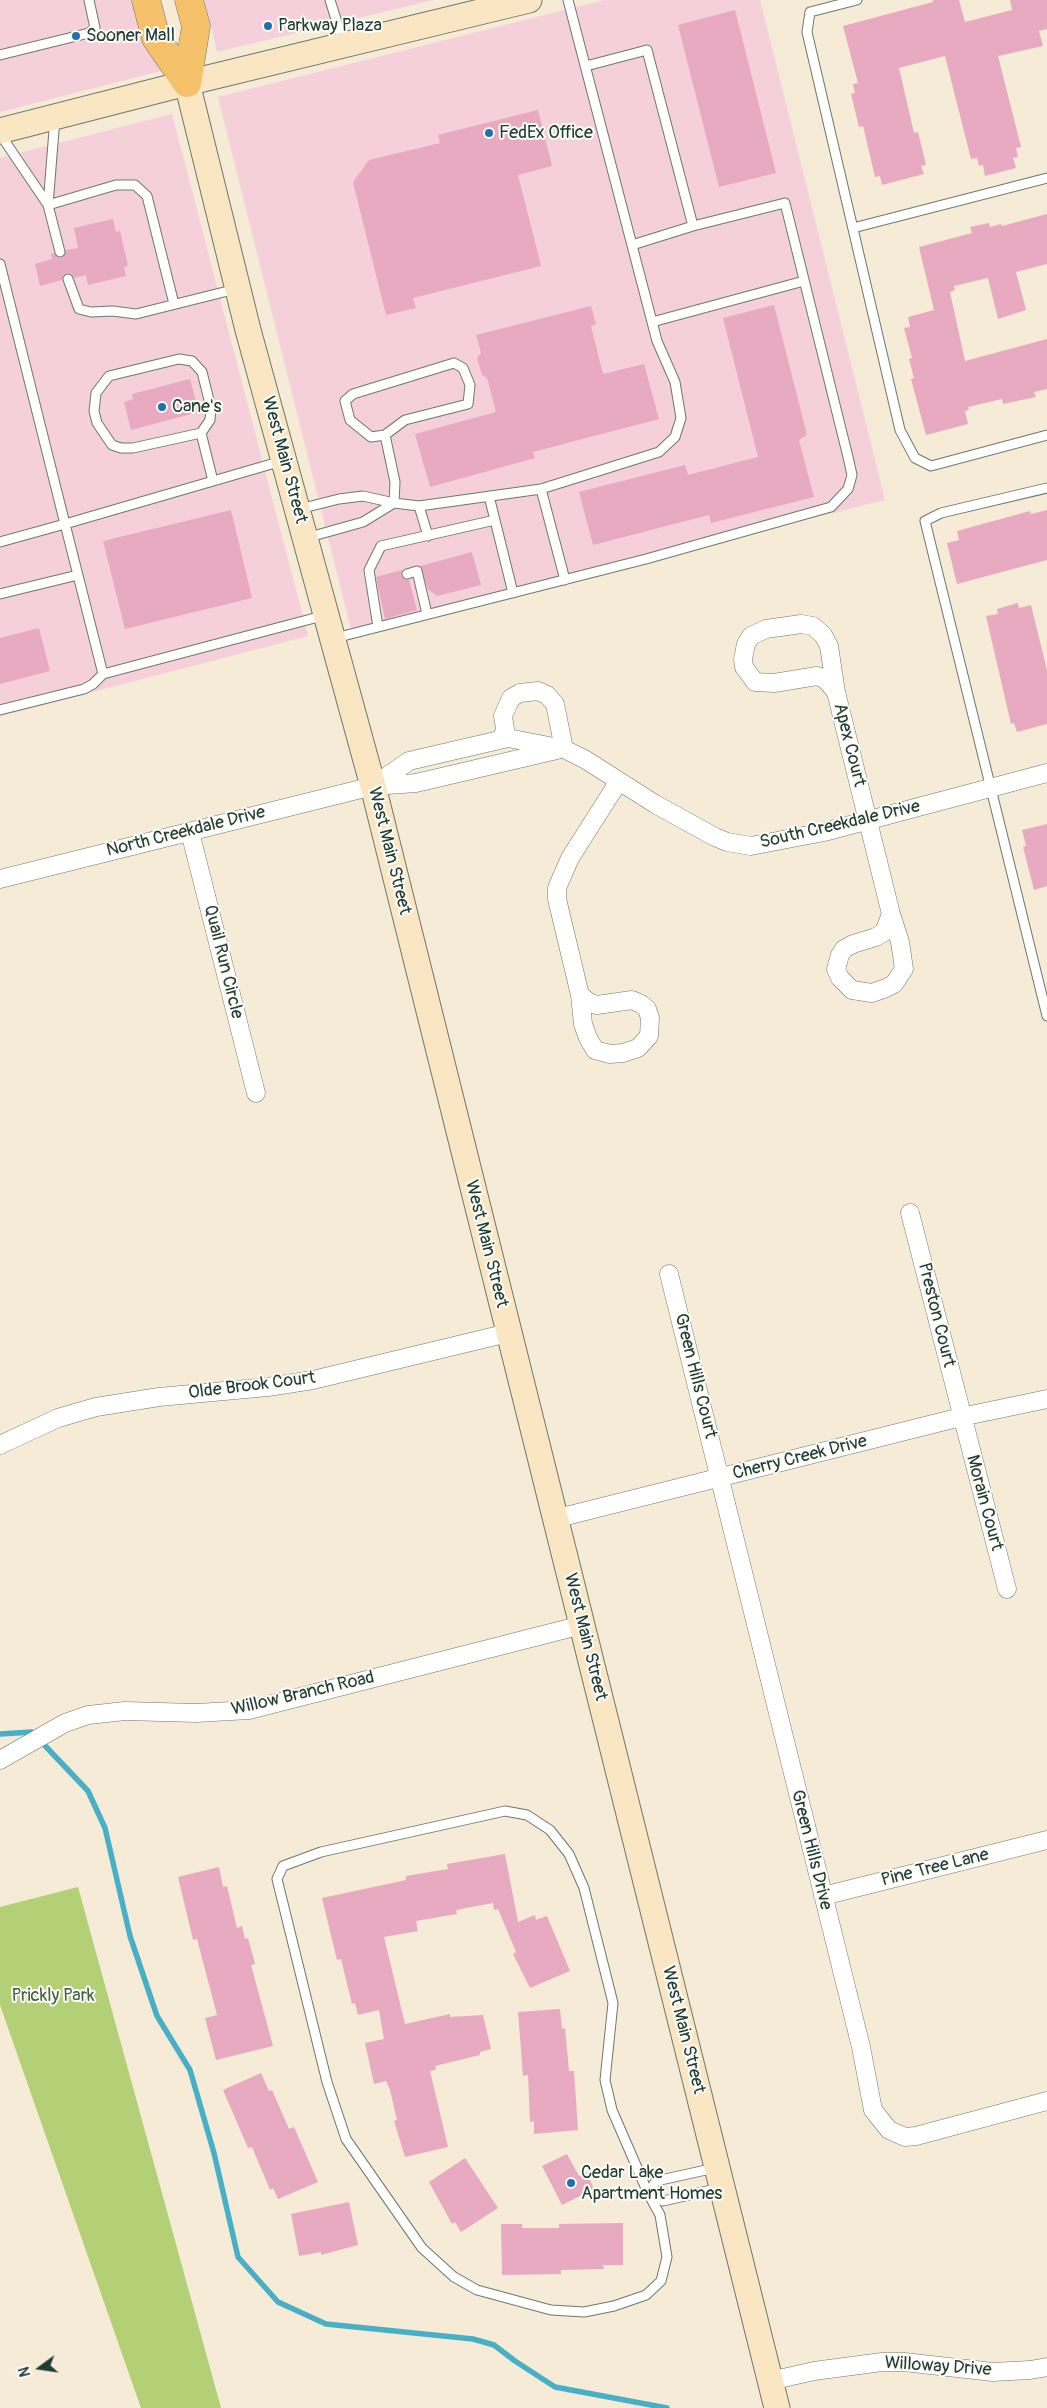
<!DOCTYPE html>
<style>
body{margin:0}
#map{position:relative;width:1047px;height:2408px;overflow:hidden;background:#f5ebd6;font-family:Pangolin,sans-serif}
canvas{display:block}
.north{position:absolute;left:15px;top:2343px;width:50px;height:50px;-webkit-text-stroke:4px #fdfcf7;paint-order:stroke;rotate:256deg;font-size:14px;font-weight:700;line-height:20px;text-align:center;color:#1f3d34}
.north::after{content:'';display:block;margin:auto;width:18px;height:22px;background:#1f3d34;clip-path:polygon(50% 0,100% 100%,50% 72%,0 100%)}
</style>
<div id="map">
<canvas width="1047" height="2408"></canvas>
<div class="north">N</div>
</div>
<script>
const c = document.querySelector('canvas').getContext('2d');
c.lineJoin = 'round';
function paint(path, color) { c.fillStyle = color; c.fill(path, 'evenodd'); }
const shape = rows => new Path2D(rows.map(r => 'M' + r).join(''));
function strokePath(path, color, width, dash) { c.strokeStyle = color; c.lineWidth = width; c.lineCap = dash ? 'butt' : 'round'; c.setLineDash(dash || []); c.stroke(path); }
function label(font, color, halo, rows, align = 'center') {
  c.font = font + ' Pangolin,sans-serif'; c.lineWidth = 4; c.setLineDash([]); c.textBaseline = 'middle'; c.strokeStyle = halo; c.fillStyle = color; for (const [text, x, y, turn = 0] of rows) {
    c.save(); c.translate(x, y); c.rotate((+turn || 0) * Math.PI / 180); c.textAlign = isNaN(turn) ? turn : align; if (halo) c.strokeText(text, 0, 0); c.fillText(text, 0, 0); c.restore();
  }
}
paint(shape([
 [0,0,142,0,161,71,0,112],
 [205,0,433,0,217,52],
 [605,0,760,0,885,500,352,633,218,97],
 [172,114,308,636,0,716,0,158]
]), '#f5cfda');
paint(shape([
 [78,1887,221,2408,141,2408,0,2005,0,1907]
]), '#b3d076');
strokePath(shape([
 [0,1734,32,1732,88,1791,105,1828,130,1936,157,2016,190,2070,214,2153,238,2257,278,2302,326,2324,473,2339,494,2345,515,2361,555,2387,667,2408]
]), '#47b0c6', 5.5);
paint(shape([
 [933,0,959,0,965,22,1012,10,1010,0,1047,0,1047,29,1039,31,1043,46,998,56,1021,147,1016,148,1018,157,1013,158,1016,168,985,176,983,165,979,166,977,158,971,159,945,56,899,68,914,133,918,132,926,165,921,166,924,174,882,185,880,176,875,177,863,126,859,127,851,94,855,93,853,84,858,83,843,26,933,2],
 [735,10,776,173,719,187,678,25],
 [538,110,552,166,518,175,541,266,413,298,416,308,386,315,353,182,369,160,440,143,438,135],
 [1047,214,1047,264,1016,272,1026,310,998,319,988,278,954,286,955,290,950,292,965,361,1047,339,1047,389,1034,392,1036,397,1003,404,1002,399,968,407,969,410,965,411,968,424,926,435,911,379,914,378,909,359,912,358,904,328,910,327,908,317,934,310,919,247,972,233,970,227,989,223,990,227,1001,224,1002,226],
 [113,219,116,232,120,231,128,266,124,267,126,276,88,285,86,275,74,278,72,274,66,273,63,275,62,280,40,286,35,264,52,259,51,254,54,253,58,258,62,258,66,250,78,248,74,228],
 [774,305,807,435,799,440,814,497,711,523,709,515,593,545,579,492,685,465,688,475,758,457,723,318],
 [591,306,596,324,591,326,603,374,644,364,659,419,533,452,535,458,430,487,415,434,496,412,487,378,482,375,477,358,481,353,476,335],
 [190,379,199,412,131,430,124,402,133,399,132,394],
 [231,510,252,598,125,629,103,541],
 [1047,510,1047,560,957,584,947,543,959,540,957,531,1030,511,1031,514],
 [472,552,481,585,437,596,428,589,420,566],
 [402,570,401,576,409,580,417,610,385,619,376,577],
 [1018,603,1019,608,1031,605,1047,670,1047,724,1017,732,1014,723,1011,724,986,616,998,614,997,609],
 [39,628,50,671,0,684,0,638],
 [1047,824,1047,886,1034,890,1023,847,1026,846,1022,830],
 [505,1854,518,1922,535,1915,536,1920,547,1916,570,1971,530,1988,513,1954,516,1952,498,1909,494,1910,493,1903,456,1910,457,1914,416,1921,418,1931,384,1937,405,2024,450,2014,450,2017,483,2015,491,2049,480,2052,480,2055,435,2066,436,2070,430,2071,448,2147,405,2157,394,2121,397,2120,390,2090,386,2081,374,2084,365,2043,384,2039,379,2010,358,2015,355,2003,352,2004,341,1959,337,1960,322,1898,406,1880,406,1876,448,1869,447,1864],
 [219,1867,223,1887,227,1886,237,1928,242,1926,245,1939,248,1938,255,1964,251,1965,273,2046,216,2060,205,2018,217,2015,197,1939,193,1940,178,1877],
 [560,2009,562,2029,565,2028,569,2071,574,2071,578,2130,534,2134,534,2121,530,2122,528,2075,523,2076,518,2012],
 [261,2073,269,2091,272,2090,289,2129,294,2127,318,2182,278,2199,273,2188,270,2190,252,2147,248,2148,223,2090],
 [567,2154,579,2176,586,2172,594,2189,562,2205,542,2166],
 [465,2158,498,2208,461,2232,455,2222,452,2224,429,2182],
 [349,2202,358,2245,321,2255,321,2252,299,2256,291,2214],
 [623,2223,623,2265,603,2265,604,2269,561,2270,561,2274,502,2275,501,2224,522,2224,522,2228,559,2228,559,2224]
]), '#e8aac1');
const service = shape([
 [330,0,344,45],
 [857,0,810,12,807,32,900,430,915,458,931,466,1047,435],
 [0,55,89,33,95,28,89,0],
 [0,134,48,205,55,118],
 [853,228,1047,178],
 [632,245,693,226],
 [60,252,48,205,116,185,135,185,147,196,174,304],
 [0,264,65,524,282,461],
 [68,279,79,309,91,312,113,311,136,314,236,289],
 [652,322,804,281],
 [454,363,463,368,470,385,468,404,405,420,385,435,371,437,350,420,345,401,353,394,454,363],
 [201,433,210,420,211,408,202,372,192,361,179,359,109,376,96,393,94,411,97,423,112,445,121,448,133,448,201,433,213,481],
 [385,435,395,482,394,503],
 [1047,488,941,513,925,521,1047,1016],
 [541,489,565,580],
 [489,496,513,593],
 [419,506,428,536],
 [299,509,339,499,363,496,394,503,419,506,541,489,659,452,675,437,681,418,675,382,657,341,568,0],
 [306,538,363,522,394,503],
 [0,542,65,524,103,674,326,615],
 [407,574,417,571,427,614],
 [0,594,78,575],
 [378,627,369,570,381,546,495,520],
 [335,638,646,559,831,507,848,489,852,475,848,457,785,203,693,226,647,50,586,66],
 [0,710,84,689,93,684,103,674],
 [648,2193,612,2110,605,2080,613,2003,584,1888,569,1854,550,1830,527,1815,505,1811,321,1852,283,1866,277,1879,327,2082,346,2139,422,2248,454,2277,477,2290,551,2310,584,2312,614,2306,646,2295,661,2281,667,2257,660,2215,648,2193,663,2201,720,2188],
 [648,2193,656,2181,715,2168]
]);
const minor = shape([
 [836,692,825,679,817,676,774,683,755,682,744,667,743,659,746,644,751,636,766,629,801,624,813,626,823,635,829,646,836,692,891,914,900,942,904,969,894,984,886,988,872,993,852,990,840,978,836,969,840,955,844,949,853,944,876,937,884,932,891,914],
 [502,739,505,729,503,716,511,698,520,693,538,691,547,695,555,704,564,749],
 [373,786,409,761,508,738,564,749,586,760,655,804,715,837,727,842,751,846,824,832,1047,773],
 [190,832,256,1093],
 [0,879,373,786,416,783,557,750],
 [580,995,590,1003,597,1005,632,1000,641,1004,647,1009,650,1018,649,1036,638,1048,623,1053,610,1054,595,1050,588,1038,583,1024,580,995,557,899,557,888,570,858,619,781],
 [910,1213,1007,1589],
 [669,1274,861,2047,873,2110,889,2130,905,2137,916,2136,1047,2101],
 [0,1445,58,1418,96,1407,159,1397,268,1387,313,1380,508,1333],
 [554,1519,961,1417,1047,1399],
 [0,1760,65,1723,88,1715,125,1711,196,1713,249,1710,582,1625],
 [823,1896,1047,1840],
 [770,2381,814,2371,882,2362,904,2362,993,2372,1030,2370,1047,2367]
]);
const secondary = shape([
 [187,83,248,330,373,786,777,2408],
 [0,131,187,83,529,0]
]);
const primary = shape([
 [146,0,156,38,187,83],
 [187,83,196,26,189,0]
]);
strokePath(service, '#6a7a6d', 11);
strokePath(minor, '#6a7a6d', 19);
strokePath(secondary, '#6a7a6d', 27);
strokePath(primary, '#6a7a6d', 29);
strokePath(service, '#fff', 9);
strokePath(minor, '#fff', 18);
strokePath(secondary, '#fbe6c4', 25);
strokePath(primary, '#f5c16b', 28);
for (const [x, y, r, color] of [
 [268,26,5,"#1f6fb2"],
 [76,36,5,"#1f6fb2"],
 [489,133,5,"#1f6fb2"],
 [162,407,5,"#1f6fb2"],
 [571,2183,5,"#1f6fb2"]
]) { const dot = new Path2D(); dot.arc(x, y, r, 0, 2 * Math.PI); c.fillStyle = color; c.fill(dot); strokePath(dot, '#fdfcf7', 2); }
label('18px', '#1f3d34', '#fdfcf7', [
 ["Parkway Plaza",278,26],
 ["Sooner Mall",86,36],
 ["FedEx Office",499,133],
 ["Cane's",172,407],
 ["Cedar Lake",581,2173],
 ["Apartment Homes",581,2194]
], 'left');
label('18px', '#1f3d34', '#fdfcf7', [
 ["West Main Street",284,460,75],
 ["Apex Court",849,745,76],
 ["South Creekdale Drive",840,825,-13],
 ["North Creekdale Drive",186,832,-14],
 ["West Main Street",389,851,76],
 ["Quail Run Circle",223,962,76],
 ["West Main Street",486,1244,76],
 ["Preston Court",936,1315,76],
 ["Green Hills Court",695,1376,76],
 ["Olde Brook Court",252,1386,-7],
 ["Cherry Creek Drive",800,1458,-14],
 ["Morain Court",984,1503,75],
 ["West Main Street",585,1637,76],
 ["Willow Branch Road",303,1694,-13],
 ["Green Hills Drive",811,1850,76],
 ["Pine Tree Lane",935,1868,-14],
 ["West Main Street",683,2030,76],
 ["Willoway Drive",938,2367,4]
]);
label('18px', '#446244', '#fdfcf7', [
 ["Prickly Park",53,1996]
]);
</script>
